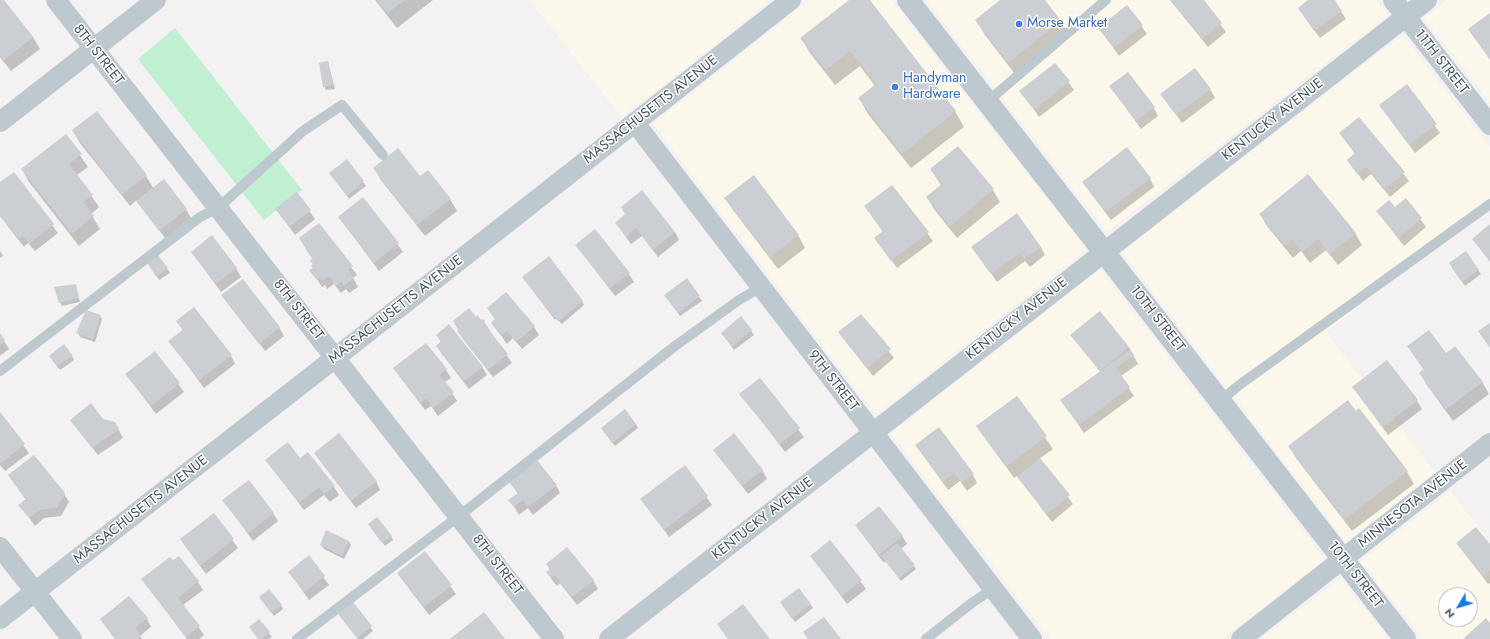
<!DOCTYPE html>
<style>
body{margin:0}
#map{position:relative;width:1490px;height:639px;overflow:hidden;background:#f3f1f1;font-family:Jost,sans-serif}
canvas{display:block}
.north{position:absolute;left:1438px;top:587px;width:40px;height:40px;box-sizing:border-box;background:#fff;border:1px solid #b6bbbf;border-radius:50%;rotate:232deg;font-size:11px;font-weight:700;line-height:16px;text-align:center;color:#48555e}
.north::after{content:'';display:block;margin:auto;width:14px;height:18px;background:#1b79e2;clip-path:polygon(50% 0,100% 100%,50% 72%,0 100%)}
</style>
<div id="map">
<canvas width="1490" height="639"></canvas>
<div class="north">N</div>
</div>
<script>
const c = document.querySelector('canvas').getContext('2d');
c.lineJoin = 'round';
function paint(path, color) { c.fillStyle = color; c.fill(path, 'evenodd'); }
const shape = rows => new Path2D(rows.map(r => 'M' + r).join(''));
function strokePath(path, color, width, dash) { c.strokeStyle = color; c.lineWidth = width; c.lineCap = dash ? 'butt' : 'round'; c.setLineDash(dash || []); c.stroke(path); }
function label(font, color, halo, rows, align = 'center') {
  c.font = font + ' Jost,sans-serif'; c.lineWidth = 3; c.setLineDash([]); c.textBaseline = 'middle'; c.strokeStyle = halo; c.fillStyle = color; for (const [text, x, y, turn = 0] of rows) {
    c.save(); c.translate(x, y); c.rotate((+turn || 0) * Math.PI / 180); c.textAlign = isNaN(turn) ? turn : align; if (halo) c.strokeText(text, 0, 0); c.fillText(text, 0, 0); c.restore();
  }
}
paint(shape([
 [529,0,771,0,622,117],
 [810,0,891,0,1086,249,876,415,653,124],
 [926,0,1376,0,1388,15,1107,232],
 [1447,0,1490,0,1490,102,1424,18],
 [1402,35,1490,147,1490,205,1326,332,1435,472,1346,542,1122,252],
 [1100,269,1325,559,1222,639,1050,639,891,434],
 [1450,491,1490,542,1490,639,1423,639,1361,561],
 [1446,595,1470,595,1470,619,1446,619],
 [1340,578,1388,639,1261,639]
]), '#fcf7eb');
paint(shape([
 [175,28,302,190,264,220,138,59]
]), '#c0efd1');
paint(shape([
 [0,0,3,0,33,37,40,49,11,71,0,57],
 [375,0,433,0,397,28],
 [850,0,868,0,955,111,964,127,911,168,868,114,859,98,875,86,860,66,835,85,810,53,801,38],
 [1001,0,1044,0,1061,21,1069,37,1018,78,985,35,976,20],
 [1170,0,1202,0,1226,32,1208,47],
 [1310,0,1333,0,1346,19,1320,38,1304,16],
 [1127,6,1147,34,1119,56,1099,28],
 [328,62,335,89,326,90,324,86],
 [1055,64,1074,90,1039,117,1021,91],
 [1406,86,1440,133,1415,153,1380,105],
 [1111,87,1154,108,1158,116,1141,129],
 [1210,89,1215,98,1182,123,1161,94],
 [97,112,146,176,154,189,186,209,191,218,165,238,137,200,130,206,80,143,73,131],
 [1359,118,1409,181,1390,197,1371,174,1363,181,1348,160,1355,154,1340,133],
 [66,135,88,167,77,175,99,207,91,214,100,229,79,246,29,182,22,169],
 [347,161,366,186,349,199,333,177],
 [374,168,420,178,450,199,457,211,425,236,381,180],
 [931,170,993,190,1000,202,957,238,934,209,927,197,941,185],
 [13,173,58,233,35,251,28,243,24,247,0,216,0,184],
 [1150,178,1154,187,1111,220,1083,182],
 [892,186,933,241,897,268,875,238,883,232,865,206],
 [296,193,315,219,295,235,276,209],
 [363,198,403,252,379,271,339,217],
 [726,198,798,235,805,248,778,269,733,210],
 [1406,200,1426,227,1404,246,1377,211,1395,208],
 [1260,214,1355,233,1362,245,1338,265,1326,250,1310,263,1301,251,1293,258,1267,226],
 [616,223,675,232,679,240,658,257,642,236,631,244],
 [319,224,357,275,353,278,358,287,349,293,346,289,341,293,334,284,327,289,325,285,322,287,311,270,314,268,313,259],
 [1490,225,1490,262,1473,239],
 [576,245,629,274,634,282,615,296],
 [1041,247,1045,255,1030,267,1025,261,997,282,978,255],
 [0,251,3,256,0,258],
 [192,252,236,268,241,277,221,292],
 [1465,253,1481,274,1465,286,1452,268],
 [158,256,170,273,159,280,149,262],
 [523,277,582,301,584,305,562,324,556,319,555,320],
 [686,279,702,301,680,316,668,299],
 [75,285,80,302,62,306,60,302],
 [223,295,279,327,284,336,265,351],
 [488,308,534,327,539,335,522,349,513,338,507,344,492,323,495,320],
 [861,315,894,358,873,376,839,333],
 [100,316,102,319,95,342,80,337,78,333],
 [477,317,484,322,512,363,493,377,463,339,454,322],
 [741,317,754,335,734,350,722,333],
 [177,321,231,356,235,364,204,388,170,341,183,331],
 [0,335,9,349,0,356],
 [437,335,482,367,487,375,469,389,442,354,437,346,441,342],
 [1072,335,1129,347,1138,364,1121,376,1134,396,1084,433,1062,401,1101,373],
 [1408,347,1446,354,1482,382,1489,394,1453,421,1427,385,1420,373,1424,370],
 [155,352,184,392,156,414,126,374],
 [72,356,74,360,60,370,52,360],
 [394,369,446,370,451,378,445,382,457,401,438,416,431,406,425,410],
 [759,379,804,437,785,452,741,394],
 [1353,387,1417,401,1422,409,1388,435],
 [1017,397,1053,449,1039,459,1073,504,1052,522,1017,476,1014,478,977,426],
 [0,414,29,453,5,471,0,465],
 [71,420,102,420,115,423,123,438,98,455],
 [636,424,638,428,615,446,604,432],
 [916,445,973,475,977,483,967,491,960,481,948,490],
 [1289,446,1407,472,1414,484,1352,531,1296,458],
 [714,450,762,470,767,479,748,494],
 [315,454,376,481,380,490,356,508],
 [267,461,334,487,339,495,330,502,324,495,304,510],
 [685,466,712,505,669,537,641,499],
 [9,476,64,494,69,502,61,516,44,518,35,526,20,505,26,500],
 [510,481,556,485,560,493,533,515,528,508,519,515,510,500,518,494],
 [224,501,273,513,278,521,253,541],
 [213,514,238,548,206,574,181,540],
 [856,526,902,536,907,544,901,549,916,569,901,581,886,561,884,563],
 [371,528,391,536,393,540,385,546],
 [830,541,866,589,847,604,811,556],
 [349,542,351,545,344,559,324,549,321,545],
 [1457,543,1490,546,1490,583,1488,584],
 [425,553,456,594,429,615,398,574],
 [308,557,329,585,309,600,289,572],
 [547,564,593,580,598,589,577,605,560,583,557,586,552,580,548,572,550,570],
 [143,580,198,582,203,590,183,605,204,635,199,639,187,639],
 [799,589,813,608,795,622,783,606],
 [263,601,281,605,283,609,274,616],
 [353,604,373,631,363,639,358,639,342,618],
 [147,619,151,627,140,636,142,639,115,639,101,620],
 [259,620,272,637,269,639,259,639]
]), '#0003');
paint(shape([
 [0,0,4,0,33,37,4,60,0,55],
 [377,0,405,0,387,13],
 [849,0,870,0,956,111,902,154,858,98,876,84,850,51,826,70,800,38],
 [1000,0,1045,0,1061,21,1008,63,975,20],
 [1171,0,1204,0,1222,23,1202,39],
 [1308,0,1335,0,1342,11,1314,31,1298,8],
 [1127,5,1143,25,1114,48,1098,28],
 [1490,13,1490,60,1468,29],
 [328,61,333,85,323,87,319,63],
 [1055,63,1070,81,1034,110,1019,91],
 [1195,68,1211,89,1176,115,1160,94],
 [1128,72,1155,107,1136,121,1109,86],
 [1407,84,1437,124,1409,145,1379,105],
 [97,111,147,175,122,195,72,130],
 [1359,117,1405,172,1385,189,1366,167,1357,174,1347,160,1355,153,1339,133],
 [66,134,82,154,69,164,93,195,83,202,94,216,72,234,21,169],
 [958,146,994,189,950,226,926,197,942,184,930,169],
 [1127,147,1151,178,1105,212,1082,182],
 [398,148,420,176,428,170,451,199,417,225,373,168],
 [347,159,364,181,347,196,329,173],
 [14,172,54,224,29,244,23,236,19,239,0,215,0,182],
 [1308,174,1356,233,1330,254,1318,239,1302,252,1293,240,1285,246,1259,214],
 [754,175,799,235,770,257,724,198],
 [164,179,187,209,159,231,136,201],
 [892,185,929,232,891,261,874,238,883,231,864,206],
 [642,190,675,232,653,250,636,228,626,237,615,223,625,214,621,207],
 [297,192,311,210,290,227,275,209],
 [363,197,399,243,374,263,338,217],
 [1406,198,1422,218,1399,238,1376,211,1389,200,1395,207],
 [1017,213,1041,247,1024,259,1020,253,991,274,971,247],
 [319,223,353,266,348,270,354,278,344,286,341,282,336,286,329,276,322,281,319,278,317,280,309,270,313,268,311,266,313,264,310,261,312,259,299,238],
 [1490,224,1490,261,1472,239],
 [595,229,630,273,610,288,575,245],
 [212,235,237,268,216,284,191,252],
 [1466,251,1479,270,1462,282,1449,263],
 [158,255,168,268,156,277,147,262],
 [549,256,583,301,559,321,549,312,522,277],
 [687,278,700,296,678,313,664,295],
 [243,279,280,327,259,344,221,295],
 [76,284,79,298,59,303,54,287],
 [506,292,535,326,516,342,507,331,501,336,491,323,495,319,487,308],
 [194,307,232,355,199,380,168,341,183,330,176,321],
 [469,308,476,317,477,315,481,320,483,319,485,321,483,323,508,354,488,370,457,331,459,330,453,321],
 [86,310,101,315,93,339,76,333],
 [1100,311,1129,347,1100,371,1070,335],
 [861,314,891,349,867,368,838,332],
 [741,316,752,330,732,347,721,333],
 [1490,323,1490,348,1478,331],
 [449,324,483,367,464,381,436,346,441,341,436,335],
 [1429,330,1446,353,1455,346,1483,382,1446,409,1419,373,1424,369,1407,346],
 [0,333,5,340,0,345],
 [426,343,447,369,439,375,454,392,433,408,426,398,420,403,393,368],
 [64,344,73,356,57,366,49,356],
 [1130,350,1134,355,1116,368,1130,387,1079,425,1060,400],
 [155,351,180,383,151,406,125,374],
 [1387,360,1418,400,1383,427,1352,387],
 [760,378,800,428,780,444,739,394],
 [1017,396,1047,436,1006,467,976,426],
 [1348,400,1356,411,1359,408,1408,471,1344,520,1288,446],
 [91,403,103,419,115,422,119,429,92,448,70,420],
 [625,409,636,424,612,443,601,428],
 [0,412,25,444,0,464],
 [939,427,974,474,962,483,954,473,943,482,915,445],
 [339,433,377,481,351,501,314,453],
 [734,433,763,470,742,486,713,450],
 [288,442,300,458,308,452,335,486,324,494,319,487,299,503,265,460],
 [34,455,65,493,57,508,40,510,29,518,18,505,26,499,8,475],
 [1040,458,1070,495,1047,514,1017,477],
 [536,459,557,485,528,507,523,500,514,507,508,500,518,493,508,481],
 [685,465,708,496,664,530,640,499],
 [249,480,274,513,248,533,222,500],
 [879,506,903,536,879,555,855,525],
 [214,513,234,539,200,566,180,539],
 [377,517,392,536,382,543,368,524],
 [1476,527,1490,544,1490,571,1483,577,1456,543],
 [326,530,349,541,342,556,320,545],
 [830,540,862,580,842,596,810,556],
 [897,543,915,565,899,578,881,556],
 [567,547,594,580,572,597,555,575,551,578,546,572,550,569,546,564],
 [425,551,452,585,424,607,397,573],
 [309,555,325,576,304,592,288,572],
 [179,556,199,581,178,598,200,626,186,637,141,579,170,557,173,560],
 [799,588,811,604,792,619,780,602],
 [269,589,282,605,271,613,259,597],
 [129,596,148,618,135,628,141,636,137,639,116,639,100,619],
 [353,602,372,626,357,638,338,614],
 [743,604,770,639,728,639,717,624],
 [484,612,505,639,450,639],
 [824,617,841,639,808,639,803,632],
 [1486,618,1490,623,1490,639,1463,639],
 [259,619,270,632,262,639,258,639,249,627]
]), '#cbced3');
strokePath(shape([
 [987,102,1106,0],
 [0,371,200,217,218,208,303,131,342,105,383,155],
 [1220,401,1238,386,1490,204],
 [297,639,459,516,675,346,739,300,761,287],
 [926,639,973,602,993,589]
]), '#bec8cf', 10);
strokePath(shape([
 [56,0,554,639],
 [1393,0,1490,125],
 [0,122,156,0],
 [635,123,1032,639],
 [0,547,72,639],
 [0,619,335,358,791,0],
 [609,639,1427,0],
 [1241,639,1490,443]
]), '#bec8cf', 20);
strokePath(shape([
 [908,0,1405,639]
]), '#bec8cf', 22);
for (const [x, y, r, color] of [
 [1019,24,4,"#3f7fe0"],
 [895,87,4,"#3f7fe0"]
]) { const dot = new Path2D(); dot.arc(x, y, r, 0, 2 * Math.PI); c.fillStyle = color; c.fill(dot); strokePath(dot, '#fff', 1.5); }
label('14px', '#366cbe', '#fff', [
 ["Morse Market",1027,24],
 ["Handyman",903,79],
 ["Hardware",903,95]
], 'left');
label('14px', '#48555e', '#fff', [
 ["8TH STREET",98,55,52],
 ["11TH STREET",1441,62,52],
 ["MASSACHUSETTS AVENUE",651,110,-38],
 ["KENTUCKY AVENUE",1273,120,-38],
 ["8TH STREET",298,310,52],
 ["MASSACHUSETTS AVENUE",396,310,-38],
 ["KENTUCKY AVENUE",1017,319,-38],
 ["10TH STREET",1157,319,52],
 ["9TH STREET",833,381,52],
 ["MINNESOTA AVENUE",1413,504,-38],
 ["MASSACHUSETTS AVENUE",141,510,-38],
 ["KENTUCKY AVENUE",763,519,-38],
 ["8TH STREET",497,565,52],
 ["10TH STREET",1355,575,52]
]);
</script>
